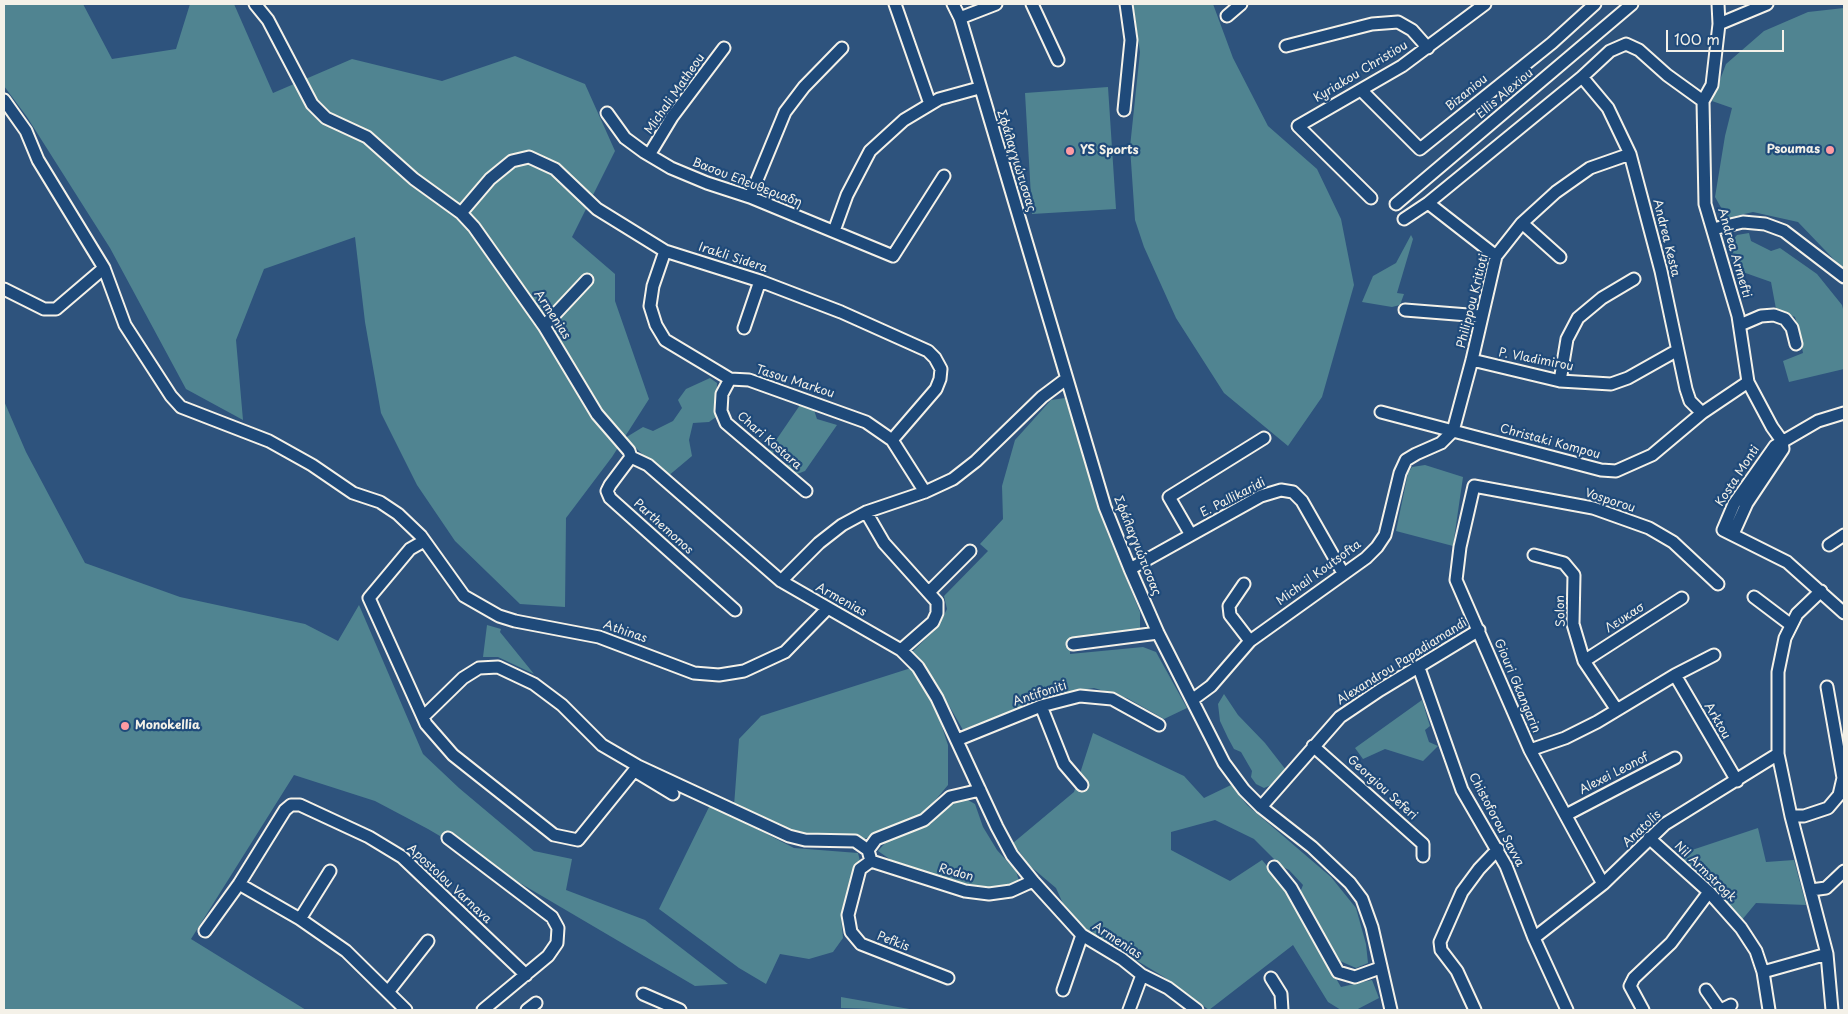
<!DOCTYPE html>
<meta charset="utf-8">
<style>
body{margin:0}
#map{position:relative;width:1848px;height:1014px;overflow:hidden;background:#2e537d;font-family:"Playpen Sans",sans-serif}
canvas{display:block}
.frame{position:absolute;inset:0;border:5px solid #f4f1e8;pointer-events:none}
.scale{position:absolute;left:1666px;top:30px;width:118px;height:22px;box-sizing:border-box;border:2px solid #f4f1e8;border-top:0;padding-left:6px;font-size:15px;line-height:18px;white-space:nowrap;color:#f4f1e8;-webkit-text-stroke:4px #1f4a7a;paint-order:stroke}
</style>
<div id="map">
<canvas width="1848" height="1014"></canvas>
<div class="frame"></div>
<div class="scale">100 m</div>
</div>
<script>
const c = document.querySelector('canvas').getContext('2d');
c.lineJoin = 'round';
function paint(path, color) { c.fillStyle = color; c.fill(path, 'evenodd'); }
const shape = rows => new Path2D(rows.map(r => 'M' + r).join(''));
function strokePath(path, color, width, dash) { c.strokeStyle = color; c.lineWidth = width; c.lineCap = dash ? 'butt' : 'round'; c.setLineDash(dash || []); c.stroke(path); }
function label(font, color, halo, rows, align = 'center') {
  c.font = font + ' "Playpen Sans",sans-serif'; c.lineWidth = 4.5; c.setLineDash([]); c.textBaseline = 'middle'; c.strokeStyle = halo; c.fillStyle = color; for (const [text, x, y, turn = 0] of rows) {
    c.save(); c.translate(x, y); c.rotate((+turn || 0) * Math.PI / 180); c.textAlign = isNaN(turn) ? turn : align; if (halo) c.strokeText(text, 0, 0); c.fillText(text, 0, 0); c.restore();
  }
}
paint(shape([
 [4,4,83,4,112,59,176,49,190,4,234,4,273,93,352,59,442,81,515,56,585,84,615,151,572,237,615,274,615,301,649,399,612,457,566,518,565,607,520,604,455,541,417,485,381,413,365,322,355,237,264,269,236,340,243,420,186,389,110,248,27,117,4,86],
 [1133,4,1213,4,1233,58,1268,126,1317,169,1341,219,1354,285,1322,397,1288,446,1224,393,1176,318,1144,247,1135,220,1130,147,1140,52],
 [1844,8,1844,270,1798,222,1753,212,1727,218,1715,197,1725,136,1732,108,1712,101,1726,64,1764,31,1808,12],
 [1108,87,1116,209,1032,214,1025,93],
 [1749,233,1751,241,1771,251,1780,248,1817,274,1842,305,1844,313,1844,369,1789,382,1783,361,1803,353,1800,336,1795,317,1776,309,1771,282,1737,270,1728,246,1737,235],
 [1411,235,1413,239,1397,293,1404,294,1400,305,1392,307,1362,302,1373,276,1396,263],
 [710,378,717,383,716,417,709,422,693,423,689,440,692,456,667,477,625,438,643,427,653,431,673,421,682,408,678,400,686,389],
 [1065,398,1107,532,1140,612,1140,628,1121,633,1071,638,1070,654,1143,647,1156,652,1187,708,1164,719,1127,698,1094,688,1061,693,963,730,935,681,912,652,938,627,947,609,944,596,988,551,980,544,1003,519,1002,486,1015,440,1051,400],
 [4,401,26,452,85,563,180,597,305,624,338,641,359,605,423,754,459,788,534,851,572,859,566,890,645,920,728,984,695,986,428,829,375,801,294,775,191,939,306,1010,4,1010],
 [800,405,814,410,817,419,837,425,805,471,797,474,786,468,788,461,776,451,771,454,768,452],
 [1425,465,1463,477,1453,546,1396,531,1408,473,1412,467],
 [487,625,501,629,500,632,534,674,498,657,483,657],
 [911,668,933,700,948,745,948,785,928,809,914,820,864,839,813,835,788,831,734,806,739,739,761,716],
 [1224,694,1238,715,1265,743,1286,770,1271,785,1264,788,1256,784,1251,777,1252,771,1241,752,1234,749,1228,738,1220,721,1218,704],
 [1422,700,1430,726,1425,730,1429,742,1438,746,1423,761,1385,749,1363,759,1355,748],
 [1093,733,1184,776,1204,798,1231,785,1247,805,1331,877,1356,908,1366,944,1368,963,1356,968,1340,961,1299,895,1303,885,1289,870,1281,866,1254,839,1215,820,1171,832,1171,850,1230,881,1262,860,1276,876,1341,987,1372,980,1379,998,1356,1010,1341,1010,1328,1002,1293,945,1209,1010,1164,977,1088,931,1065,908,1056,888,1030,866,1013,843,1074,792],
 [966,799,975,804,983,827,997,850,1016,871,1019,881,999,889,970,886,923,873,891,860,878,851,886,842,931,824,948,805],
 [710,805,794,848,858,853,860,861,850,881,841,917,843,938,833,952,809,959,780,954,766,984,739,968,659,909],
 [1758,828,1766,862,1794,860,1806,905,1756,903,1741,921,1678,861,1689,851],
 [841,997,915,1010,841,1008]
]), '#508491');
const minor = shape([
 [255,4,268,20,312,104,326,118,367,137,414,179,461,213,474,227,544,326,597,414,629,451,631,457,648,465,781,581,901,650,918,667,937,698,997,827,1012,855,1033,881,1082,935,1122,959,1142,975,1168,988,1197,1010],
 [895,4,930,104],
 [953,4,960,18,1105,507,1130,569,1158,633,1224,763,1244,790,1261,807,1312,847,1350,883,1362,899,1372,927,1391,1010],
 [1032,4,1058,60],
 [1718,4,1719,24,1712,85,1703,101,1705,204,1738,316,1748,382,1772,427,1782,441,1783,449,1747,503,1733,534],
 [1227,16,1241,4],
 [960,18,996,4],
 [1719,24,1767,4],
 [1286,46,1372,24,1398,22,1412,30,1428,48],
 [1582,77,1608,108,1630,154,1661,271,1686,389,1690,401,1702,413],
 [1361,90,1420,149,1552,43,1595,4],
 [4,100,26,131,38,160,104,268,125,325,171,396,181,407,269,441,312,465,353,493,380,502,398,514,421,536,464,596,499,616,515,621,599,637,694,673,719,675,744,671,785,652,827,609],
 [1124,110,1131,40,1126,4],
 [607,113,625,138,644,152,671,168,707,183,750,197,893,256,944,176],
 [649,155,672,117,724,48],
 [750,197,785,112,804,87,842,48],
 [1371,198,1298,126,1402,66,1485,4],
 [1428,203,1496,256],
 [1396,204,1632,4],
 [461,213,490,179,512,161,529,157,555,169,597,209,665,251,760,281,841,312,928,351,935,358,941,369,940,379,936,389,892,440],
 [1404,219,1428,203,1582,77,1610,51,1626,44,1639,50,1667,75,1703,101],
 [1522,223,1560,257],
 [1713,229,1743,222,1765,224,1784,231,1844,277],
 [834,231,847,195,870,151,904,120,939,99,979,88],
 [665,251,653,286,650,306,656,325,665,340,730,379,749,380,866,422,892,440,925,492],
 [4,289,44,309,56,309,104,268],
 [1405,310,1481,316],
 [1740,325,1761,316,1774,315,1785,319,1792,328,1796,344],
 [544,326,587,280],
 [744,328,760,281],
 [1472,360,1560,381,1611,384,1628,378,1676,351],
 [730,379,722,394,721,411,726,423,806,491],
 [1560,381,1567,339,1578,318,1602,298,1634,279],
 [1381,412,1601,470,1616,471,1652,455,1702,413,1748,382],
 [1844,413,1818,421,1775,446,1734,504,1723,530,1787,562,1844,613],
 [631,457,610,485,607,491,610,498,735,610],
 [866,512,884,543,937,602,937,613,933,622,901,650],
 [1191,535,1169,497,1264,438],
 [424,541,410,549,369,598,426,724,453,755,554,835,578,840,638,766],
 [1829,545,1844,535],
 [1534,555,1564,563,1574,575,1573,624,1584,661,1617,710],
 [1130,569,1261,496,1281,490,1293,492,1302,501,1343,573],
 [781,581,819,543,842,525,866,512,925,492,953,479,976,461,1042,397,1066,379],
 [1244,584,1229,606,1230,615,1250,641],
 [1821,591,1797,614,1785,638,1778,672,1778,754,1791,816,1827,954,1832,1010],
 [929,592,970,551],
 [1754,597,1791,625],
 [1073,644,1158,633],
 [1584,661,1682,598],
 [1419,668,1462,790,1506,866,1534,938,1567,1010],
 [1675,675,1737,781],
 [1192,700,1211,686,1250,641,1366,558,1377,547,1385,535,1400,473,1406,460,1416,454,1441,443,1453,431,1472,360,1496,256,1522,223,1556,192,1590,168,1630,154],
 [1041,706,1064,764,1082,785],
 [423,717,463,678,479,668,498,667,534,684,562,705,602,745,638,766,789,836,805,840,855,841,868,850,871,861],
 [957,740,1041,706,1080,696,1112,699,1159,725],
 [1313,746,1423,844,1423,856],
 [1530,750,1565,738,1597,722,1675,675,1714,655],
 [635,771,673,794],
 [1261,807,1340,717,1380,690,1479,630],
 [1566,815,1675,758],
 [1791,816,1804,816,1828,808,1839,795,1843,778,1827,687],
 [448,838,552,917,558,928,557,943,548,956,483,1010],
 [1649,838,1709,892,1741,928,1756,951,1763,972,1769,1010],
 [868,850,876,839,924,820,950,797,980,790],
 [871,861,860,869,848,915,851,932,861,944,948,978],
 [871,861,965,891,989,894,1011,891,1033,881],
 [1274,867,1291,888,1338,972,1355,977,1380,968],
 [239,884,300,919,346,951,406,1010],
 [1603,884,1530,750,1456,580,1460,547,1474,486,1593,508,1649,528,1673,542,1718,584],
 [1811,890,1826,888,1844,871],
 [300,919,330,871],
 [205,931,239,884,285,810,291,805,300,805,369,837,402,857,526,975],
 [1534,938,1603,884,1665,824,1778,754],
 [1763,972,1827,954],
 [1271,978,1281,994,1282,1010],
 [1063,990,1082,935],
 [1706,990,1720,1010],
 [388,992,428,941],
 [643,994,680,1010],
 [527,1010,536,1003],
 [1129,1010,1142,975],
 [1475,1010,1457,971,1441,950,1440,942,1462,892,1479,869,1498,849],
 [1643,1010,1630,986,1634,978,1671,943,1709,892],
 [1721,1010,1731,1005]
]);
strokePath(minor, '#f4f1e8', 15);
strokePath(minor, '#1f4a7a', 11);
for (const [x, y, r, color] of [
 [1830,150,5,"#ff9aa2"],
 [1070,151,5,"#ff9aa2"],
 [125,726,5,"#ff9aa2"]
]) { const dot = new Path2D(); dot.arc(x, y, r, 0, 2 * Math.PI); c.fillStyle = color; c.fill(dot); strokePath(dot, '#1f4a7a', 2); }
label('12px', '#f4f1e8', '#1f4a7a', [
 ["Kyriakou Christiou",1361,72,-31],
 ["Bizaniou",1467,93,-39],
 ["Michali Matheou",675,94,-55],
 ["Ellis Alexiou",1505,94,-40],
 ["Σφάλαγγιώτισσας",1016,161,73],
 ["Βασου Ελευθεριαδη",747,183,21],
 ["Andrea Kesta",1666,238,76],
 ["Andrea Armefti",1734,253,74],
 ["Irakli Sidera",733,258,18],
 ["Philippou Kritioti",1473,301,-76],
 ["Armenias",552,315,57],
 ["P. Vladimirou",1536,360,11],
 ["Tasou Markou",795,382,18],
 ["Chari Kostara",769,441,41],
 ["Christaki Kompou",1550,442,15],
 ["Kosta Monti",1738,476,-57],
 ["E. Pallikaridi",1233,498,-27],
 ["Vosporou",1610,501,18],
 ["Parthemonos",663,527,42],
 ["Σφάλαγγιώτισσας",1137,546,68],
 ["Michail Koutsofta",1319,573,-36],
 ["Armenias",841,600,29],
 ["Solon",1561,611,-92],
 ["Λευκασ",1625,618,-33],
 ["Athinas",625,632,19],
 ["Alexandrou Papadiamandi",1402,662,-32],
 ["Giouri Gkangarin",1517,686,67],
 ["Antifoniti",1040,694,-18],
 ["Arktou",1717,721,60],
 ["Alexei Leonof",1614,774,-27],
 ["Georgiou Seferi",1382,788,42],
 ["Chistoforou Savva",1496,820,62],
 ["Anatolis",1642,829,-43],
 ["Nil Armstrogk",1705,872,44],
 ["Rodon",956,873,15],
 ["Apostolou Varnava",449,884,43],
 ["Armenias",1117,941,33],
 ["Pefkis",893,942,21]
]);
label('bold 12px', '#f4f1e8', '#1f4a7a', [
 ["Psoumas",1820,150,"right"],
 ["YS Sports",1080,151],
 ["Monokellia",135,726]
], 'left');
</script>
